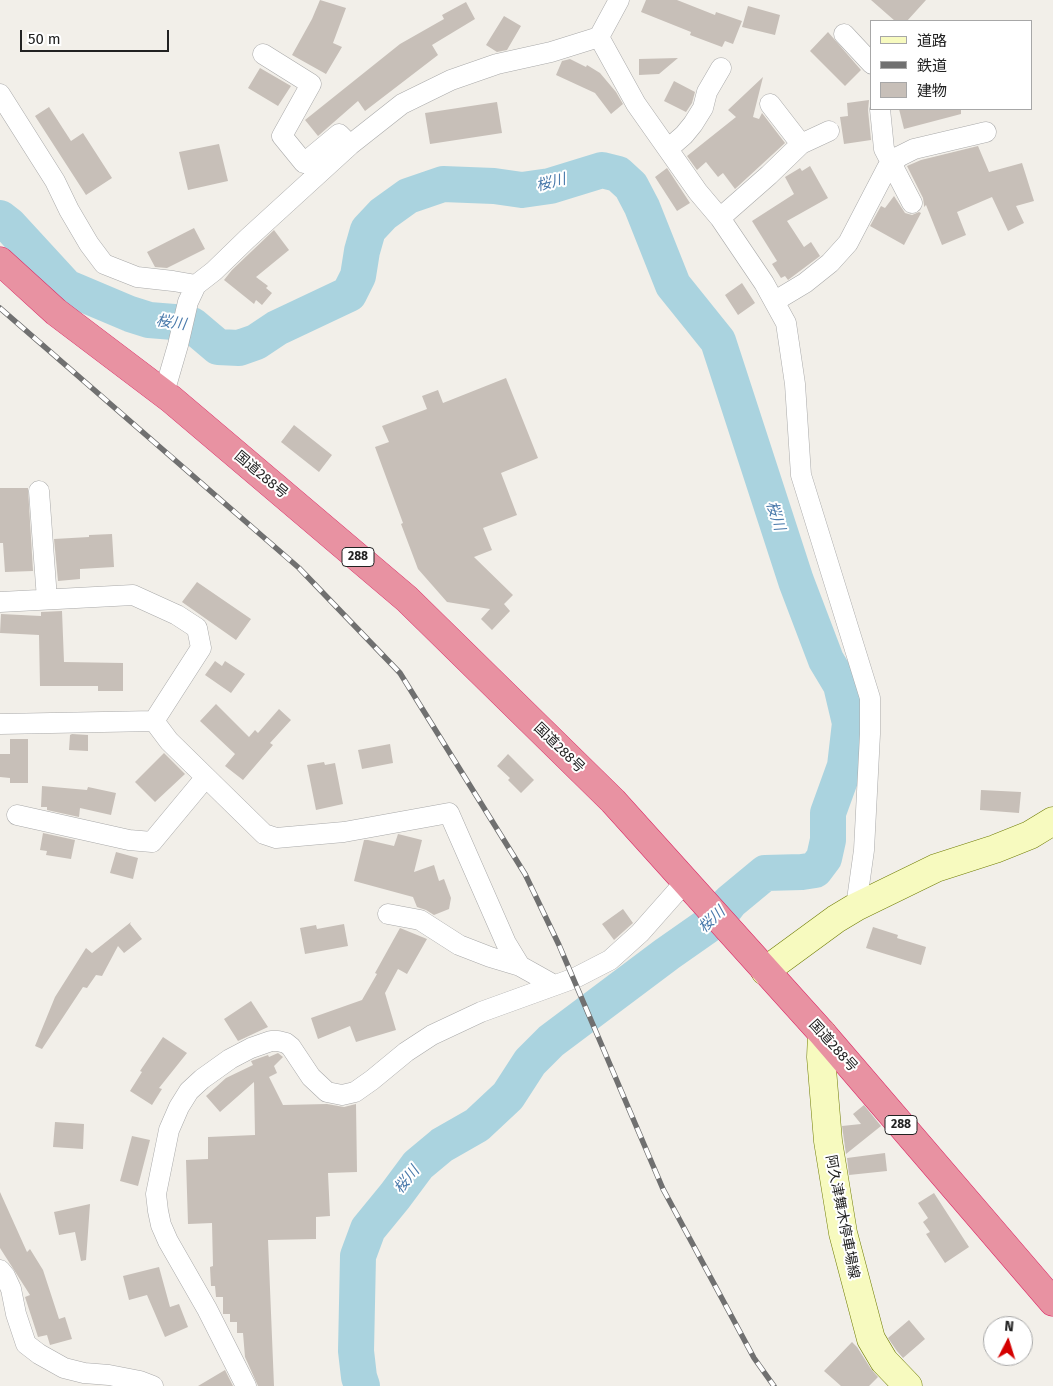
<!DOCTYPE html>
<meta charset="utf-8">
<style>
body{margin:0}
#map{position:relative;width:1053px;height:1386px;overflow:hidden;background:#f2efe9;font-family:"Fira Sans","Noto Sans JP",sans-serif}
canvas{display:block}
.legend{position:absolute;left:870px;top:20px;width:162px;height:90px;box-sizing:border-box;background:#fff;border:1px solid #a7a7a7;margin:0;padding:6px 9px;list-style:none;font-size:15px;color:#222}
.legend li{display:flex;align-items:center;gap:10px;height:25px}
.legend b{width:25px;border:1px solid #a7a7a7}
.north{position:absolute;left:983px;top:1316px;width:50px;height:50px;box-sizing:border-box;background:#fff;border:1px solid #a7a7a7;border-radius:50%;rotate:5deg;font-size:14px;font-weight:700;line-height:20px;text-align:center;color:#222}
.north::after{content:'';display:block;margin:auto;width:18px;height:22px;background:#d40000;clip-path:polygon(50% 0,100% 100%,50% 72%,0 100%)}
.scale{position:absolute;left:20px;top:30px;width:149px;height:22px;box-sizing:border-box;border:2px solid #222;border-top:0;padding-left:6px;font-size:15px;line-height:18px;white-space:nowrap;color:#222;-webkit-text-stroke:4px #fff;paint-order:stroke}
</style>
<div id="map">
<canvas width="1053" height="1386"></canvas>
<ul class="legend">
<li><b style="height:6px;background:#f7fabf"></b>道路</li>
<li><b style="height:6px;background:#707070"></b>鉄道</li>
<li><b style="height:14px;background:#c7bfb8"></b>建物</li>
</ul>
<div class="north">N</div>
<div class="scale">50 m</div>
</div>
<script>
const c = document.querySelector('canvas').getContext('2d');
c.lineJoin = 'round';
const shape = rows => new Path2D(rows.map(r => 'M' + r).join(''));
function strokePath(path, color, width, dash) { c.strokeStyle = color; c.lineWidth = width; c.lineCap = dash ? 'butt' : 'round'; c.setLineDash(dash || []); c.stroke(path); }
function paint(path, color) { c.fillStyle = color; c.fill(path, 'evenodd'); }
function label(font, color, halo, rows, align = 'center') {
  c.font = font + ' "Fira Sans","Noto Sans JP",sans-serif'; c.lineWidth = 4; c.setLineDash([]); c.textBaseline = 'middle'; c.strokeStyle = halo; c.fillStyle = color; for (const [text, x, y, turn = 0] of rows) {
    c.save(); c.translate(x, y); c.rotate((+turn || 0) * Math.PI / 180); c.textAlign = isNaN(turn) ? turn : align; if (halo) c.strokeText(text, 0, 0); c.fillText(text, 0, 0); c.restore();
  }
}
strokePath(shape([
 [0,218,9,225,66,287,130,314,149,320,174,322,192,325,218,347,239,348,256,342,277,328,349,294,358,276,362,251,368,230,383,214,408,196,443,184,494,186,522,190,550,186,602,170,618,174,631,186,642,207,673,285,718,341,796,581,826,660,841,685,850,723,845,766,828,813,828,840,824,858,815,870,802,872,765,873,730,902,717,919,667,954,551,1041,530,1062,508,1096,477,1125,442,1145,418,1165,395,1196,368,1229,358,1256,356,1351,359,1377,362,1386]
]), '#aad3df', 36);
paint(shape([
 [320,0,346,8,333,43,342,47,326,74,292,55,312,19],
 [646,0,677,0,715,15,716,12,742,21,733,44,725,41,722,47,690,35,691,32,641,12],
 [871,0,926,0,907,21,895,21],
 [466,2,475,19,432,45,438,55,365,111,358,101,318,136,305,120,400,44,444,19,442,15],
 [748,6,780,15,775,35,742,27],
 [504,16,521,26,507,50,497,52,486,45],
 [828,32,861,70,845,86,810,51],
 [678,58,659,74,639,75,639,59],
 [570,59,586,67,587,65,600,73,616,92,623,104,611,114,595,93,556,75,562,61],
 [260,68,291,86,278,106,248,88],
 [763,77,753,117,759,119,762,113,785,143,735,189,723,173,718,177,706,162,697,170,687,156,736,117,728,110],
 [674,81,695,92,692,103,686,112,664,101],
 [869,100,868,110,871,140,844,144,840,117,848,116,847,103],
 [497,102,502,133,430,144,425,113],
 [49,107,71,141,83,133,112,178,86,195,35,116],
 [899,109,961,109,961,114,904,129],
 [219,144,228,181,188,190,179,152],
 [978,146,989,172,1022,163,1034,201,1016,206,1024,223,1008,231,992,197,957,212,966,235,942,245,926,205,924,207,924,205,923,198,907,166,921,160],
 [810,166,828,198,787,221,804,247,811,242,820,256,788,280,785,276,781,278,772,264,777,261,752,221,794,194,785,177,800,168,802,171],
 [667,168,690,203,677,211,655,177],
 [894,196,905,213,912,215,919,212,921,213,904,245,870,226,881,206,885,208],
 [194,228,205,249,167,268,155,267,147,252],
 [274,230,289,250,256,277,268,286,266,288,272,293,262,305,256,300,254,304,224,280,232,270],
 [742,283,755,303,738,315,725,295],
 [506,378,538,458,501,473,517,515,483,528,492,550,474,557,513,595,504,604,510,611,492,630,481,619,490,609,447,602,418,569,401,524,403,523,375,447,389,442,382,426,427,409,422,396,438,390,443,403],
 [294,425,332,455,319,472,281,442],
 [0,488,28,488,33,571,5,572,3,543,0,543],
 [112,534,114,567,80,569,80,579,58,581,54,539,89,537,89,535],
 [197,582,251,619,236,640,182,602],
 [62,611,64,662,123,663,123,691,98,691,98,686,40,686,39,635,0,633,1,614,41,616,41,612],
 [215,661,222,666,225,661,245,674,231,693,205,675],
 [216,704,249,737,255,730,258,733,279,709,291,720,270,743,273,745,243,780,225,766,235,754,200,721],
 [72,734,88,735,88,751,69,750,70,735],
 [10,739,28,739,28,783,10,783,10,778,0,777,0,754,10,754],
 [390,744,393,763,362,769,358,750],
 [164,753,185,774,155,802,135,782],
 [508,754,534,780,521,793,508,780,510,778,497,766],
 [324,762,325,765,335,763,343,804,316,810,307,765],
 [42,786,87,790,88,787,116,793,111,815,80,808,79,817,47,810,47,807,41,807],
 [981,790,1021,792,1019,813,980,810],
 [43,833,75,840,71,859,46,855,47,851,40,850],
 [398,834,422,840,414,872,434,865,439,881,444,879,451,898,449,909,434,915,426,910,417,907,413,897,354,881,364,840,368,840,394,846],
 [116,852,138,858,133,879,110,873],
 [623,909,633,923,614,940,602,924],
 [131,922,130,924,142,939,124,953,118,946,102,976,96,975,87,988,83,987,42,1049,35,1046,55,997,86,948,92,953],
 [344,924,348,946,305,954,300,928,316,925,317,929],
 [873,927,898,935,897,938,926,947,921,965,866,948],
 [400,928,427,939,407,974,398,969,385,993,396,1030,356,1042,350,1026,318,1039,311,1018,362,1000,377,974,375,973],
 [251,1001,268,1027,238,1041,224,1019],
 [163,1037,187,1053,159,1088,162,1089,152,1105,130,1091,142,1072,140,1071],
 [278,1053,283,1057,274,1066,277,1073,269,1077,283,1105,327,1104,344,1107,356,1104,357,1172,328,1173,330,1216,316,1217,316,1239,268,1240,274,1386,258,1386,245,1357,243,1333,237,1333,237,1322,230,1322,230,1314,223,1314,223,1297,216,1297,215,1286,211,1286,210,1267,213,1266,212,1223,188,1224,186,1160,208,1159,208,1137,255,1135,254,1082,220,1112,206,1096,226,1078,253,1065,251,1061,268,1055,269,1057],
 [864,1105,881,1126,846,1154,842,1126,861,1124,853,1114],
 [55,1122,84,1124,83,1149,53,1147],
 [132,1136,150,1140,138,1186,120,1181],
 [885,1153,887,1171,849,1175,847,1158],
 [0,1192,27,1252,30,1249,43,1270,59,1319,65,1317,72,1339,50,1345,47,1335,38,1337,25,1297,30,1295,0,1248],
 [934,1193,969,1247,945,1263,926,1234,930,1232,923,1222,928,1218,918,1203],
 [90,1204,86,1260,81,1261,75,1232,59,1235,54,1212],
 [159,1267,170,1307,179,1304,188,1327,165,1337,147,1295,129,1300,123,1276],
 [909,1320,925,1339,903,1358,897,1351,888,1338],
 [852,1342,857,1347,871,1369,878,1377,869,1386,841,1386,824,1371],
 [225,1370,233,1386,198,1386]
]), '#c7bfb8');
const street = shape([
 [844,34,872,64],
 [599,37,636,104,698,192,720,218,764,283,786,323,795,384,801,475,870,698,870,734,864,850,856,907],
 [263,54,311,84,282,136,304,163,339,134,350,145],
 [0,94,55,181,69,210,89,244,104,264,137,277,173,281,196,285],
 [770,104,801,144],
 [880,109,884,149,912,203],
 [668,149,684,135,693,124,703,108,707,92,721,68],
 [720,218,769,175,801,144,829,131],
 [775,301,805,283,830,263,848,243,887,168,900,156,914,149,986,132],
 [164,393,178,345,188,302,196,285,214,271,247,239,350,145,402,104,451,80,497,64,551,52,599,37,619,0],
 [39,491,47,599],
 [0,602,133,595,177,615,197,628,201,648,154,721],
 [0,724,154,721,169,741,264,834,276,838,344,832,449,813,506,943,520,966,554,985],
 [17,815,129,840,152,842,206,777],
 [388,914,420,920,459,945,490,957,520,966],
 [0,1270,5,1276,11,1289,16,1314,26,1344,39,1354,64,1368,84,1373,109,1375,140,1381,153,1386],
 [246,1386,207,1309,168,1241,161,1225,158,1211,156,1194,169,1130,179,1107,189,1091,202,1079,230,1059,251,1048,271,1041,278,1041,286,1043,291,1047,311,1077,327,1092,342,1095,355,1092,372,1080,406,1052,432,1035,481,1012,575,978,610,960,640,933,686,881]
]);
const secondary = shape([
 [765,971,836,919,856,907,936,868,995,849,1030,835,1053,821],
 [822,1033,821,1057,828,1141,843,1233,871,1339,884,1361,908,1386]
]);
const highway = shape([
 [0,261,56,312,171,399,407,599,613,801,822,1033,1053,1302]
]);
strokePath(street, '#a9a9a9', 21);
strokePath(secondary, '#707d05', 29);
strokePath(highway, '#dc2a67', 29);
strokePath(street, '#fff', 20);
strokePath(secondary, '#f7fabf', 28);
strokePath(highway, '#e892a2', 28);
const rail = shape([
 [0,308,299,568,400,673,525,874,559,945,663,1189,754,1358,774,1386]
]);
strokePath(rail, '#707070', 5.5);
strokePath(rail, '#fff', 4, [11]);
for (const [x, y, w] of [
 [358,557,32],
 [901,1125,32]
]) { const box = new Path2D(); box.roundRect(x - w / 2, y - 9.5, w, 19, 4); c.fillStyle = '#fff'; c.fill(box); strokePath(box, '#222', 1); }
label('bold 12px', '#222', null, [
 ["288",358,557],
 ["288",901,1125]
]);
label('14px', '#222', '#fff', [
 ["国道288号",261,475,40],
 ["国道288号",559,748,44],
 ["国道288号",833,1046,48],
 ["阿久津舞木停車場線",842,1217,79]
]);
label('italic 15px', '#4a7aab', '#fff', [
 ["桜川",551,183,-14],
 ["桜川",171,323,8],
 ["桜川",775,516,72],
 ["桜川",712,920,-43],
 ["桜川",407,1180,-51]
]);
</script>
